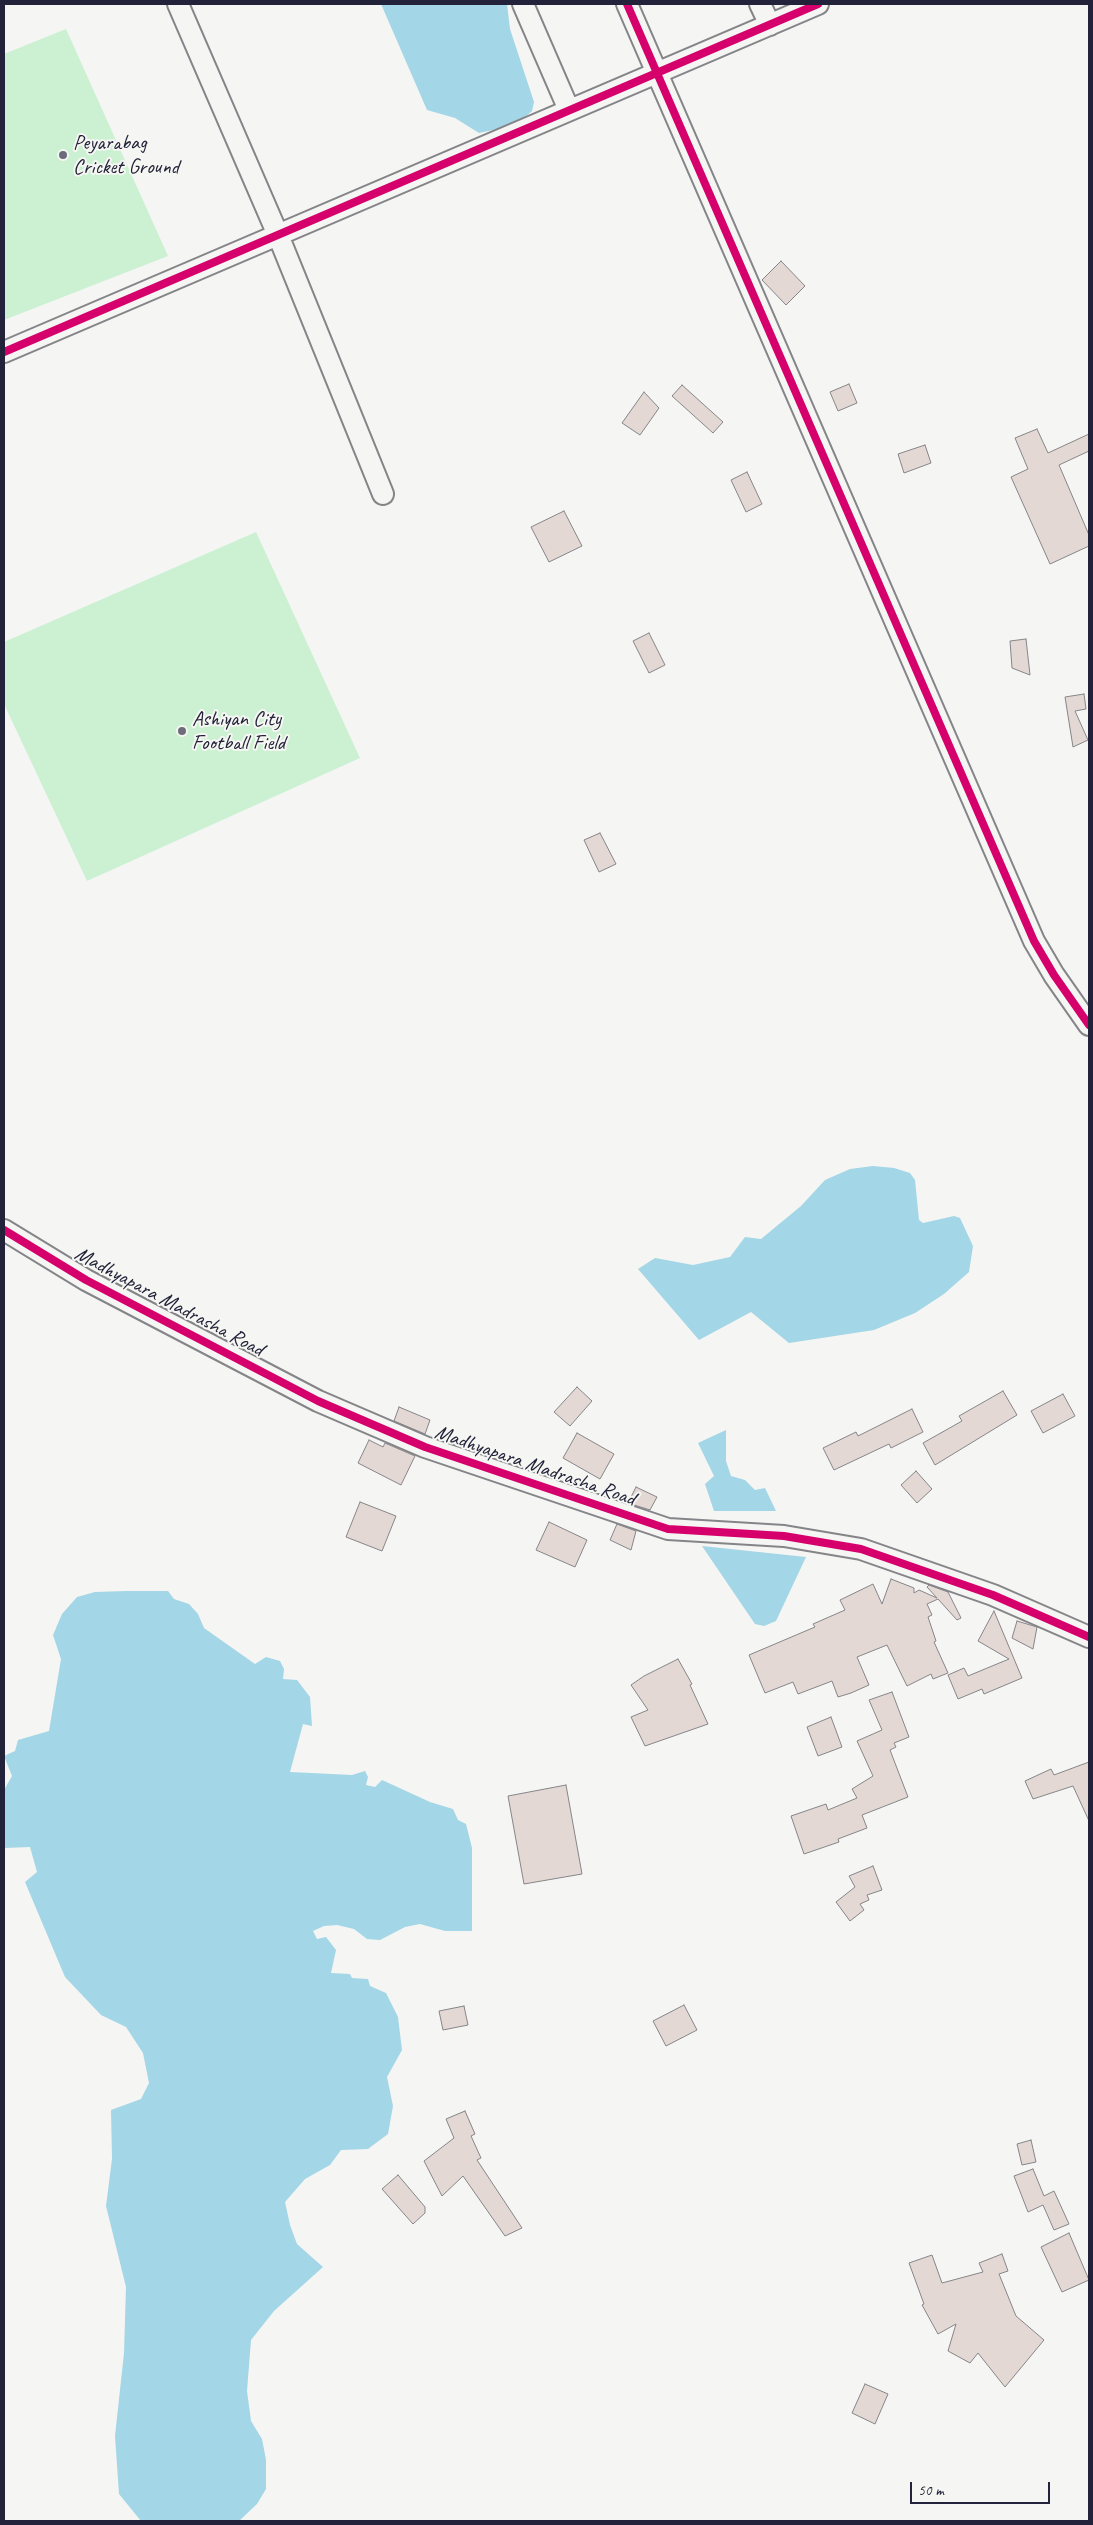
<!DOCTYPE html>
<style>
body{margin:0}
#map{position:relative;width:1093px;height:2525px;overflow:hidden;background:#f5f5f3;font-family:Caveat,sans-serif}
canvas{display:block}
.frame{position:absolute;inset:0;border:5px solid #22223b;pointer-events:none}
.scale{position:absolute;left:910px;top:2482px;width:140px;height:22px;box-sizing:border-box;border:2px solid #22223b;border-top:0;padding-left:6px;font-size:15px;line-height:18px;white-space:nowrap;color:#22223b;-webkit-text-stroke:4px #f6f6f2;paint-order:stroke}
</style>
<div id="map">
<canvas width="1093" height="2525"></canvas>
<div class="frame"></div>
<div class="scale">50 m</div>
</div>
<script>
const c = document.querySelector('canvas').getContext('2d');
c.lineJoin = 'round';
function paint(path, color) { c.fillStyle = color; c.fill(path, 'evenodd'); }
const shape = rows => new Path2D(rows.map(r => 'M' + r).join(''));
function strokePath(path, color, width, dash) { c.strokeStyle = color; c.lineWidth = width; c.lineCap = dash ? 'butt' : 'round'; c.setLineDash(dash || []); c.stroke(path); }
function label(font, color, halo, rows, align = 'center') {
  c.font = font + ' Caveat,sans-serif'; c.lineWidth = 4; c.setLineDash([]); c.textBaseline = 'middle'; c.strokeStyle = halo; c.fillStyle = color; for (const [text, x, y, turn = 0] of rows) {
    c.save(); c.translate(x, y); c.rotate((+turn || 0) * Math.PI / 180); c.textAlign = isNaN(turn) ? turn : align; if (halo) c.strokeText(text, 0, 0); c.fillText(text, 0, 0); c.restore();
  }
}
paint(shape([
 [66,29,168,256,4,320,4,54],
 [256,532,360,758,87,881,4,704,4,642]
]), '#cbf1d2');
paint(shape([
 [381,4,507,4,510,29,534,102,532,111,516,125,479,133,455,118,427,110],
 [873,1166,894,1168,910,1173,915,1180,919,1220,923,1223,954,1216,960,1218,973,1246,969,1272,944,1294,915,1313,874,1330,789,1343,751,1312,699,1340,638,1269,655,1258,693,1265,730,1257,745,1237,761,1239,801,1206,825,1180,850,1169],
 [726,1430,726,1461,731,1476,745,1480,755,1490,765,1488,776,1511,714,1511,705,1484,714,1476,698,1443],
 [702,1546,806,1557,776,1621,764,1626,755,1624],
 [126,1591,168,1591,174,1599,189,1604,198,1614,204,1628,255,1664,266,1657,280,1661,284,1669,283,1679,297,1680,310,1697,312,1726,303,1724,290,1772,352,1775,365,1771,368,1777,366,1785,375,1787,382,1780,430,1802,453,1809,458,1820,466,1824,472,1848,472,1931,445,1931,420,1924,405,1927,380,1940,367,1939,354,1929,337,1925,324,1926,313,1931,317,1939,326,1937,336,1950,331,1973,350,1974,352,1978,368,1979,370,1986,386,1993,398,2017,402,2050,387,2077,393,2106,388,2134,368,2149,341,2150,330,2165,305,2179,285,2202,290,2225,297,2244,323,2267,274,2311,251,2340,247,2391,251,2421,262,2439,266,2460,266,2489,257,2504,239,2521,141,2521,119,2494,115,2436,124,2353,126,2287,106,2206,112,2159,111,2110,141,2099,149,2083,143,2053,126,2027,101,2015,65,1977,25,1882,37,1872,30,1847,4,1848,4,1790,12,1776,4,1756,15,1751,18,1740,49,1731,61,1659,53,1635,62,1614,77,1597,95,1592]
]), '#a3d6e6');
const building = shape([
 [781,261,805,286,786,305,762,280,781,261],
 [849,384,857,403,838,411,830,392,849,384],
 [682,385,723,422,713,433,672,396,682,385],
 [644,392,659,408,640,435,622,423,644,392],
 [1037,429,1048,453,1089,434,1089,451,1059,465,1089,535,1089,546,1050,564,1011,477,1028,469,1015,438,1037,429],
 [925,445,931,463,904,473,898,454,925,445],
 [747,472,762,504,746,512,731,480,747,472],
 [564,511,582,546,549,562,531,527,564,511],
 [649,633,665,665,649,673,633,641,649,633],
 [1026,639,1030,675,1012,668,1010,641,1026,639],
 [1084,694,1086,709,1075,711,1088,740,1073,747,1065,697,1084,694],
 [600,833,616,864,599,872,584,840,600,833],
 [577,1387,592,1401,570,1426,554,1412,577,1387],
 [1003,1391,1017,1415,935,1465,923,1443,962,1421,959,1416,1003,1391],
 [1063,1394,1075,1416,1043,1433,1031,1411,1063,1394],
 [399,1407,430,1420,425,1434,394,1421,399,1407],
 [912,1409,923,1432,891,1448,889,1444,834,1470,823,1448,856,1432,858,1436,912,1409],
 [577,1433,614,1454,600,1479,563,1458,577,1433],
 [369,1440,383,1447,385,1443,415,1456,401,1485,358,1463,369,1440],
 [916,1471,932,1489,917,1503,901,1485,916,1471],
 [636,1487,657,1497,650,1510,628,1503,636,1487],
 [360,1502,396,1516,382,1551,346,1537,360,1502],
 [549,1522,587,1540,575,1567,536,1550,549,1522],
 [617,1524,636,1531,631,1550,610,1540,617,1524],
 [891,1579,914,1588,914,1593,919,1590,937,1598,927,1587,929,1585,948,1592,961,1618,957,1620,938,1599,927,1604,932,1615,928,1617,936,1641,934,1642,948,1673,933,1679,931,1674,907,1686,887,1645,857,1657,869,1685,851,1693,838,1697,832,1681,798,1694,793,1682,765,1693,749,1655,815,1627,813,1624,845,1610,840,1600,873,1584,882,1604,891,1579],
 [994,1611,1022,1678,984,1694,982,1689,958,1699,948,1675,964,1668,968,1676,1009,1659,978,1641,994,1611],
 [1017,1621,1037,1627,1033,1649,1012,1638,1017,1621],
 [678,1659,692,1684,690,1685,708,1724,645,1746,631,1717,648,1710,631,1685,644,1676,678,1659],
 [892,1692,909,1737,894,1743,896,1747,890,1750,908,1797,862,1815,867,1828,838,1839,839,1842,804,1854,791,1816,826,1804,828,1810,857,1798,852,1789,873,1776,857,1741,882,1730,869,1700,892,1692],
 [831,1717,842,1747,818,1756,807,1727,831,1717],
 [1089,1762,1089,1821,1073,1786,1033,1799,1025,1781,1051,1769,1054,1775,1089,1762],
 [566,1785,582,1874,524,1884,508,1796,566,1785],
 [873,1866,882,1890,867,1895,869,1900,860,1904,864,1910,850,1921,836,1902,855,1887,849,1876,873,1866],
 [684,2005,697,2030,666,2046,653,2021,684,2005],
 [464,2006,468,2025,443,2030,439,2011,464,2006],
 [465,2111,475,2134,471,2136,481,2158,477,2160,522,2228,505,2236,463,2176,442,2196,424,2161,454,2138,446,2119,465,2111],
 [1031,2140,1036,2162,1022,2165,1017,2144,1031,2140],
 [1033,2169,1044,2196,1054,2191,1069,2224,1054,2230,1043,2205,1028,2212,1014,2176,1033,2169],
 [398,2175,425,2207,425,2213,413,2224,382,2189,398,2175],
 [1069,2233,1089,2280,1062,2292,1041,2247,1069,2233],
 [1002,2254,1008,2271,999,2274,1016,2316,1044,2340,1005,2387,978,2353,970,2363,948,2351,956,2324,938,2334,922,2305,924,2304,909,2263,932,2255,942,2283,983,2272,979,2263,1002,2254],
 [865,2384,888,2394,875,2424,852,2413,865,2384]
]);
paint(building, '#e3d8d4');
strokePath(building, '#858589', 1);
const minor = shape([
 [178,4,278,235,383,494],
 [523,4,569,110],
 [627,4,1034,941,1054,975,1089,1025],
 [760,4,770,25],
 [4,352,818,4],
 [4,1230,86,1280,318,1401,425,1447,668,1529,784,1536,861,1549,993,1595,1089,1637]
]);
strokePath(minor, '#858589', 24);
strokePath(minor, '#f5f5f3', 20);
strokePath(shape([
 [627,4,1034,941,1054,975,1089,1025],
 [4,352,818,4],
 [4,1230,86,1280,318,1401,425,1447,668,1529,784,1536,861,1549,993,1595,1089,1637]
]), '#d6006c', 8);
for (const [x, y, r, color] of [
 [63,155,5,"#6c6c7b"],
 [182,731,5,"#6c6c7b"]
]) { const dot = new Path2D(); dot.arc(x, y, r, 0, 2 * Math.PI); c.fillStyle = color; c.fill(dot); strokePath(dot, '#f6f6f2', 2); }
label('21px', '#22223b', '#f6f6f2', [
 ["Peyarabag",73,143],
 ["Cricket Ground",73,167],
 ["Ashiyan City",192,719],
 ["Football Field",192,743]
], 'left');
label('21px', '#22223b', '#f6f6f2', [
 ["Madhyapara Madrasha Road",169,1302,28],
 ["Madhyapara Madrasha Road",535,1466,19]
]);
</script>
